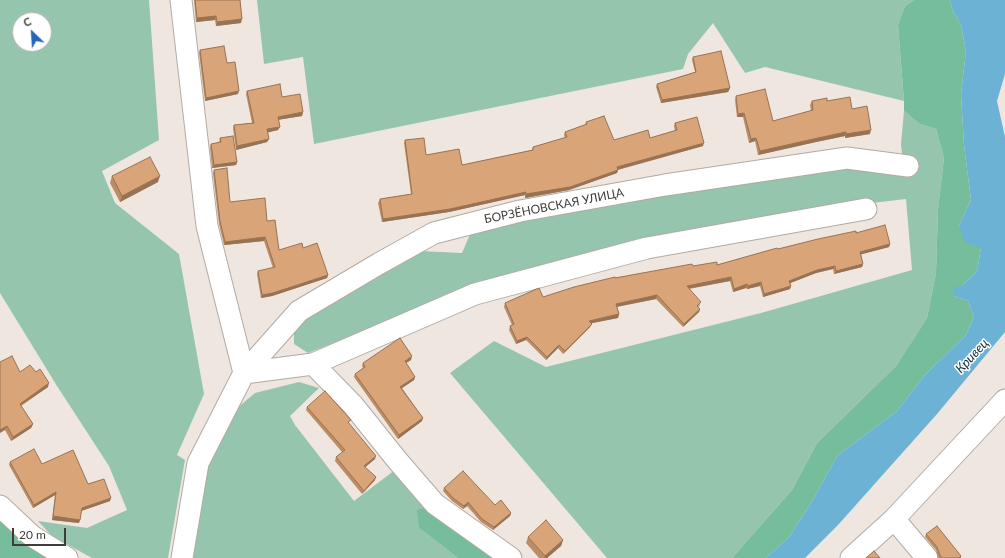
<!DOCTYPE html>
<meta charset="utf-8">
<style>
body{margin:0}
#map{position:relative;width:1005px;height:558px;overflow:hidden;background:#eee6df;font-family:Lato,sans-serif}
canvas{display:block}
.north{position:absolute;left:12px;top:12px;width:40px;height:40px;box-sizing:border-box;background:#fff;border:1px solid #b2b1b0;border-radius:50%;rotate:335deg;font-size:11px;font-weight:700;line-height:16px;text-align:center;color:#3f3c39}
.north::after{content:'';display:block;margin:auto;width:14px;height:18px;background:#2466b7;clip-path:polygon(50% 0,100% 100%,50% 72%,0 100%)}
.scale{position:absolute;left:12px;top:528px;width:54px;height:18px;box-sizing:border-box;border:2px solid #3f3c39;border-top:0;padding-left:5px;font-size:12px;line-height:14px;white-space:nowrap;color:#3f3c39;-webkit-text-stroke:3px #fff;paint-order:stroke}
</style>
<div id="map">
<canvas width="1005" height="558"></canvas>
<div class="north">С</div>
<div class="scale">20 m</div>
</div>
<script>
const c = document.querySelector('canvas').getContext('2d');
c.lineJoin = 'round';
function paint(path, color) { c.fillStyle = color; c.fill(path, 'evenodd'); }
const shape = rows => new Path2D(rows.map(r => 'M' + r).join(''));
function strokePath(path, color, width, dash) { c.strokeStyle = color; c.lineWidth = width; c.lineCap = dash ? 'butt' : 'round'; c.setLineDash(dash || []); c.stroke(path); }
function label(font, color, halo, rows, align = 'center') {
  c.font = font + ' Lato,sans-serif'; c.lineWidth = 3; c.setLineDash([]); c.textBaseline = 'middle'; c.strokeStyle = halo; c.fillStyle = color; for (const [text, x, y, turn = 0] of rows) {
    c.save(); c.translate(x, y); c.rotate((+turn || 0) * Math.PI / 180); c.textAlign = isNaN(turn) ? turn : align; if (halo) c.strokeText(text, 0, 0); c.fillText(text, 0, 0); c.restore();
  }
}
paint(shape([
 [0,0,149,0,159,140,102,171,115,203,179,254,204,394,177,455,185,460,168,558,92,558,52,536,38,521,87,528,127,510,109,466,57,386,0,293],
 [20,20,44,20,44,44,20,44],
 [257,0,914,0,905,6,898,25,904,101,765,67,745,73,713,23,688,54,683,69,314,144,303,57,264,64],
 [904,111,920,124,936,129,944,158,938,209,936,273,927,318,896,366,817,443,792,490,732,558,607,558,450,373,494,341,546,367,761,313,912,270,906,199,855,205,471,289,308,353,294,344,294,324,420,251,462,253,471,232,673,189,846,165,904,174,901,144],
 [299,382,319,388,290,416,295,425,354,501,395,470,428,507,419,528,458,558,189,558,203,466,230,414,255,393]
]), '#96c5ae');
paint(shape([
 [914,0,950,0,952,9,961,25,966,51,961,94,964,145,971,200,959,226,981,248,977,271,963,285,954,296,968,301,974,317,966,335,925,375,897,411,837,456,813,500,789,537,766,558,732,558,792,490,817,443,896,366,927,318,936,273,938,209,944,158,936,129,920,124,904,111,904,101,898,25,905,6],
 [428,507,498,558,458,558,419,528,417,510],
 [0,519,50,558,0,558]
]), '#76bd9c');
paint(shape([
 [950,0,1005,0,1005,74,997,101,1005,137,1005,332,937,414,838,525,805,558,766,558,789,537,813,500,837,456,897,411,925,375,966,335,974,317,968,301,954,296,953,288,963,285,977,271,981,248,965,242,959,226,971,200,964,145,961,94,966,51,961,25,952,9]
]), '#6bb2d4');
const minor = shape([
 [181,0,207,226,244,373,198,463,182,558],
 [313,364,353,405,397,460,435,504,511,558],
 [244,373,299,311,380,263,434,233,520,211,665,185,847,158,908,166],
 [244,373,313,364,475,294,647,248,866,209],
 [0,506,32,536,67,558],
 [894,519,927,558],
 [851,558,894,519,1005,400]
]);
strokePath(minor, '#b2aaa4', 23);
strokePath(minor, '#fff', 21);
paint(shape([
 [194,0,240,0,241,23,216,26,215,20,196,22],
 [200,50,227,63,238,94,205,101,199,53],
 [693,57,730,88,728,92,661,103,656,87,657,84,695,72,692,60],
 [247,91,282,97,303,112,302,116,278,120,278,130,267,132,269,139,267,142,236,150,233,128,234,125,252,123,246,94],
 [736,96,773,121,811,111,810,105,812,101,827,101,852,109,870,134,845,138,845,136,816,142,758,155,755,141,749,143,743,117,737,117,735,100],
 [586,122,614,140,650,138,675,131,674,126,675,123,703,146,618,170,617,173,569,190,525,198,525,195,449,212,382,222,378,203,380,199,411,194,404,143,405,140,426,155,462,165,532,150,533,147,565,138,564,135,565,132,585,125],
 [220,138,237,162,236,165,212,168,210,147,211,144,219,143],
 [214,170,230,202,267,221,279,250,303,248,328,275,327,278,272,296,261,298,257,274,258,271,273,268,264,241,224,245,219,224,213,173],
 [112,176,158,182,120,202,110,183],
 [856,233,890,244,889,247,861,254,863,264,862,267,834,274,833,269,816,273,790,283,791,286,790,289,763,297,760,286,747,289,746,288,733,292,730,281,689,289,700,305,698,307,700,309,699,312,683,327,656,299,617,307,619,314,618,318,591,323,590,327,563,354,558,348,546,360,526,340,516,344,509,330,510,326,512,325,504,307,505,303,543,297,615,278,693,266,717,265,778,249],
 [411,360,406,363,415,377,414,380,402,388,423,418,422,421,398,439,354,377,355,374,363,368,362,366,363,363],
 [20,372,36,372,48,387,21,406,33,424,31,428,11,441,5,430],
 [307,407,349,424,375,459,365,467,375,480,362,494,335,461,336,457,342,452,306,410],
 [10,462,42,464,88,484,110,501,81,511,79,523,52,520,55,495,33,508,9,465],
 [444,488,495,505,511,513,510,516,493,530,481,522,467,506,463,509,452,501,443,491],
 [926,534,961,556,961,558,938,558,936,550,925,537],
 [528,537,563,540,561,546,547,558,539,558,526,543]
]), '#bb8d66');
paint(shape([
 [216,16,215,20,196,22,197,18],
 [242,19,241,23,216,26,217,22],
 [730,88,728,92,661,103,662,100],
 [239,91,238,94,205,101,206,98],
 [303,112,302,116,276,120,278,117],
 [744,113,743,117,737,117,738,114],
 [280,127,278,130,266,133,267,129],
 [871,130,870,134,845,138,846,134],
 [846,132,845,136,816,142,758,155,760,151,818,138],
 [756,138,755,141,749,143,751,139],
 [269,139,267,142,236,150,237,146],
 [704,143,703,146,616,170,617,167],
 [237,162,236,165,212,168,214,165],
 [618,170,617,173,569,190,525,198,526,194],
 [160,176,158,182,120,202,122,196],
 [526,192,525,195,449,212,382,222,383,219],
 [265,237,264,241,224,245,225,242],
 [890,244,889,247,859,255,860,252],
 [863,264,862,267,834,274,836,271],
 [835,266,833,269,816,273,788,284,789,281,817,270],
 [328,275,327,278,272,296,261,298,262,295],
 [731,277,730,281,686,289,687,286],
 [761,282,760,286,747,289,748,286],
 [747,284,746,288,733,292,734,289],
 [791,286,790,289,763,297,764,294],
 [657,295,656,299,615,307,616,304],
 [700,309,699,312,683,327,684,324],
 [619,314,618,318,588,324,589,321],
 [592,324,590,327,563,354,565,351],
 [527,337,526,340,516,344,517,341],
 [559,345,558,348,546,360,547,357],
 [412,356,411,360,404,364,405,361],
 [415,377,414,380,399,390,400,387],
 [49,383,48,387,18,407,20,404],
 [423,418,422,421,398,439,399,435],
 [33,424,31,428,11,441,13,437],
 [7,426,5,430,0,433,0,430],
 [376,456,375,459,363,469,364,466],
 [376,477,375,480,362,494,364,491],
 [56,492,55,495,33,508,34,505],
 [111,498,110,501,81,511,82,508],
 [468,502,467,506,463,509,464,506],
 [511,513,510,516,493,530,494,527],
 [53,516,80,520,79,523,52,520],
 [563,540,561,546,547,558,544,558,545,556]
]), '#987353');
const building = shape([
 [195,0,240,0,242,19,217,22,216,16,197,18,195,0],
 [224,46,227,63,235,62,239,91,206,98,200,50,224,46],
 [721,51,730,88,662,100,657,84,696,72,693,57,721,51],
 [280,84,282,97,300,94,303,112,278,117,280,127,267,129,269,139,237,146,234,125,254,123,247,91,280,84],
 [765,89,773,121,813,110,812,101,827,98,827,101,850,97,852,109,867,106,871,130,846,134,846,132,818,138,760,151,756,138,751,139,744,113,738,114,736,96,765,89],
 [604,116,614,140,648,130,650,138,677,130,675,123,697,117,704,143,617,167,618,170,570,187,526,194,526,192,450,209,383,219,380,199,412,194,405,140,424,138,426,155,459,149,462,165,533,150,533,147,567,137,565,132,587,124,586,122,604,116],
 [233,136,237,162,214,165,211,144,221,142,220,138,233,136],
 [150,157,160,176,122,196,112,176,150,157],
 [227,168,230,202,265,198,267,221,275,220,279,250,302,243,303,248,317,243,328,275,273,293,262,295,258,271,275,267,265,237,225,242,220,221,214,170,227,168],
 [885,225,890,244,860,252,863,264,836,271,835,266,817,270,789,281,791,286,764,294,761,282,748,286,747,284,734,289,731,277,687,286,701,302,697,306,700,309,684,324,657,295,616,304,619,314,589,321,592,324,565,351,559,345,547,357,527,337,517,341,510,326,514,324,505,303,539,288,543,297,574,287,615,277,615,278,692,264,693,266,717,262,717,265,777,248,778,249,818,239,856,231,856,233,885,225],
 [400,338,412,356,405,361,415,377,400,387,423,418,399,435,355,374,365,367,363,363,400,338],
 [12,356,20,372,30,365,36,372,40,369,49,383,20,404,33,424,13,437,7,426,0,430,0,362,12,356],
 [325,391,351,420,348,422,376,456,364,466,376,477,364,491,336,457,345,450,307,407,325,391],
 [34,449,42,464,73,450,88,484,104,479,111,498,82,508,80,520,53,516,56,492,34,505,10,462,34,449],
 [463,471,495,505,501,500,511,513,494,527,482,519,468,502,464,506,453,498,444,488,463,471],
 [546,520,563,540,545,556,528,537,546,520],
 [937,526,961,556,959,558,942,558,940,555,937,547,926,534,937,526],
 [874,551,880,558,866,558,874,551]
]);
paint(building, '#d9a477');
strokePath(building, '#987353', 1);
label('12px', '#3f3c39', '#fff', [
 ["БОРЗЁНОВСКАЯ УЛИЦА",554,206,-11]
]);
label('italic 13px', '#103140', '#fff', [
 ["Кривец",972,356,-47]
]);
</script>
